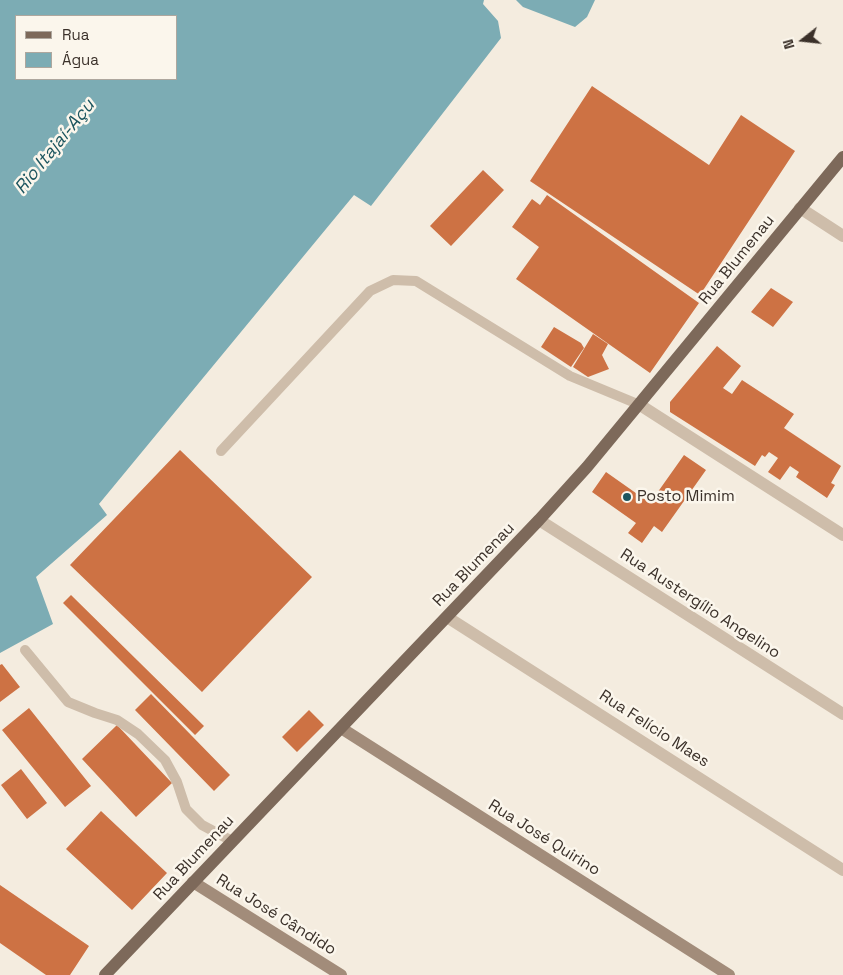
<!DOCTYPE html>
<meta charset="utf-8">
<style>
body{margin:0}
#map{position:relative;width:843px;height:975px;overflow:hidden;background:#f4ecdf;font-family:"Space Grotesk",sans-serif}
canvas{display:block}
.legend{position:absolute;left:15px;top:15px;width:162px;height:65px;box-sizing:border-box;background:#fbf6ec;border:1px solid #aea79e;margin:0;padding:6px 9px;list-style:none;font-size:15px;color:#3b312a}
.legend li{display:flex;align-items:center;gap:10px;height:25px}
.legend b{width:25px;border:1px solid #aea79e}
.north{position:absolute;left:778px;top:15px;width:50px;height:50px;-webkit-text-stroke:4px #fbf6ec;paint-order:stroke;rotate:254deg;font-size:14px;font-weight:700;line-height:20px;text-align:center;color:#3b312a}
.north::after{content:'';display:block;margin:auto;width:18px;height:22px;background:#3b312a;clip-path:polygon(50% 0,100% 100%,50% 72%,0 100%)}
</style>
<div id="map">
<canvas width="843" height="975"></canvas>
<ul class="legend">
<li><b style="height:6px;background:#7d695a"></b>Rua</li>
<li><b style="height:14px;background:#7cacb4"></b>Água</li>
</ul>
<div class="north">N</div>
</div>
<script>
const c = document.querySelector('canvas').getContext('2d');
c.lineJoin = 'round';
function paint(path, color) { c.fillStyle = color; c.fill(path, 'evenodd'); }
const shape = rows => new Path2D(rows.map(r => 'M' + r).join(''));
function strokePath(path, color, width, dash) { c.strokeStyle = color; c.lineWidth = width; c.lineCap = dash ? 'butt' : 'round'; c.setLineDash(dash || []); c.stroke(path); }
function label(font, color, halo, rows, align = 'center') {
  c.font = font + ' "Space Grotesk",sans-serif'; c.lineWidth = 5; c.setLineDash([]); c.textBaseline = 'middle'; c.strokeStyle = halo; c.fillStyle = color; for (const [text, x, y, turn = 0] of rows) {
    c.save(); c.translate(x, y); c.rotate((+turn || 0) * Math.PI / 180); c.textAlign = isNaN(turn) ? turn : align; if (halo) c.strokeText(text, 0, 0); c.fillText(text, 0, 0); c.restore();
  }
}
paint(shape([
 [0,0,484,0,483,4,498,21,501,38,371,206,354,195,99,504,107,515,36,577,53,624,0,653],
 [176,16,176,79,16,79,16,16],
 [516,0,595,0,587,17,575,27,523,7]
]), '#7cacb4');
paint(shape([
 [592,86,709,165,741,115,795,151,700,295,530,181],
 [483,170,504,190,451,246,430,226],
 [547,195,699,303,650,373,516,279,539,247,512,227,532,199,540,205],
 [771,288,793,302,773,327,751,312],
 [554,327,581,343,584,348,571,367,541,347],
 [593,334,608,344,602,355,609,369,588,377,573,367],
 [717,346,741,366,723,388,732,394,742,380,794,414,784,428,841,466,831,483,835,485,827,498,796,477,799,472,790,466,780,480,768,472,778,458,769,452,765,457,762,455,755,466,670,412,670,402],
 [180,450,312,577,202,692,70,565],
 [684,455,706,470,662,532,654,526,642,543,628,533,636,523,592,492,606,472,650,503],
 [71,595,204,726,195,735,63,603],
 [2,664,20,687,0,702,0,665],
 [151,694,230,775,214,791,135,710],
 [29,708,91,786,65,807,2,730],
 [309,710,324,725,297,752,282,737],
 [117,725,172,783,136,817,82,759],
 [21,769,47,803,27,819,1,785],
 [101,811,167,873,132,910,66,849],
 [0,885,89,946,70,975,46,975,0,943]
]), '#cd7244');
strokePath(shape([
 [221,451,370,291,393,280,416,281,570,376,640,405],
 [25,650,68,702,95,713,117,720,138,734,165,760,177,782,186,809,202,825,232,841]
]), '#cebdaa', 10);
strokePath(shape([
 [800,208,843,236],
 [640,405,843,535],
 [539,520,843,714],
 [447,617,843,870]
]), '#cebdaa', 12);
strokePath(shape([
 [341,728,729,975],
 [193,882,341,975]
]), '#a28c7a', 12);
strokePath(shape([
 [105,975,539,520,587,467,843,157]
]), '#7d695a', 12);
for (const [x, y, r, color] of [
 [627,497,5,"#1c555f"]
]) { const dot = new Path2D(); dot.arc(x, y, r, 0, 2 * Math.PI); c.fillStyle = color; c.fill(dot); strokePath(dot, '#fbf6ec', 2); }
label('16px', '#3b312a', '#fbf6ec', [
 ["Rua Blumenau",737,260,-51],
 ["Rua Blumenau",474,565,-46],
 ["Rua Austergílio Angelino",700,604,33],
 ["Rua Felício Maes",654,729,33],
 ["Rua José Quirino",544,838,32],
 ["Rua Blumenau",194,858,-47],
 ["Rua José Cândido",276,915,32]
]);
label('16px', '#3b312a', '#fbf6ec', [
 ["Posto Mimim",637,497]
], 'left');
label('italic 18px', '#1c555f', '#fbf6ec', [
 ["Rio Itajaí-Açu",55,147,-51]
]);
</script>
